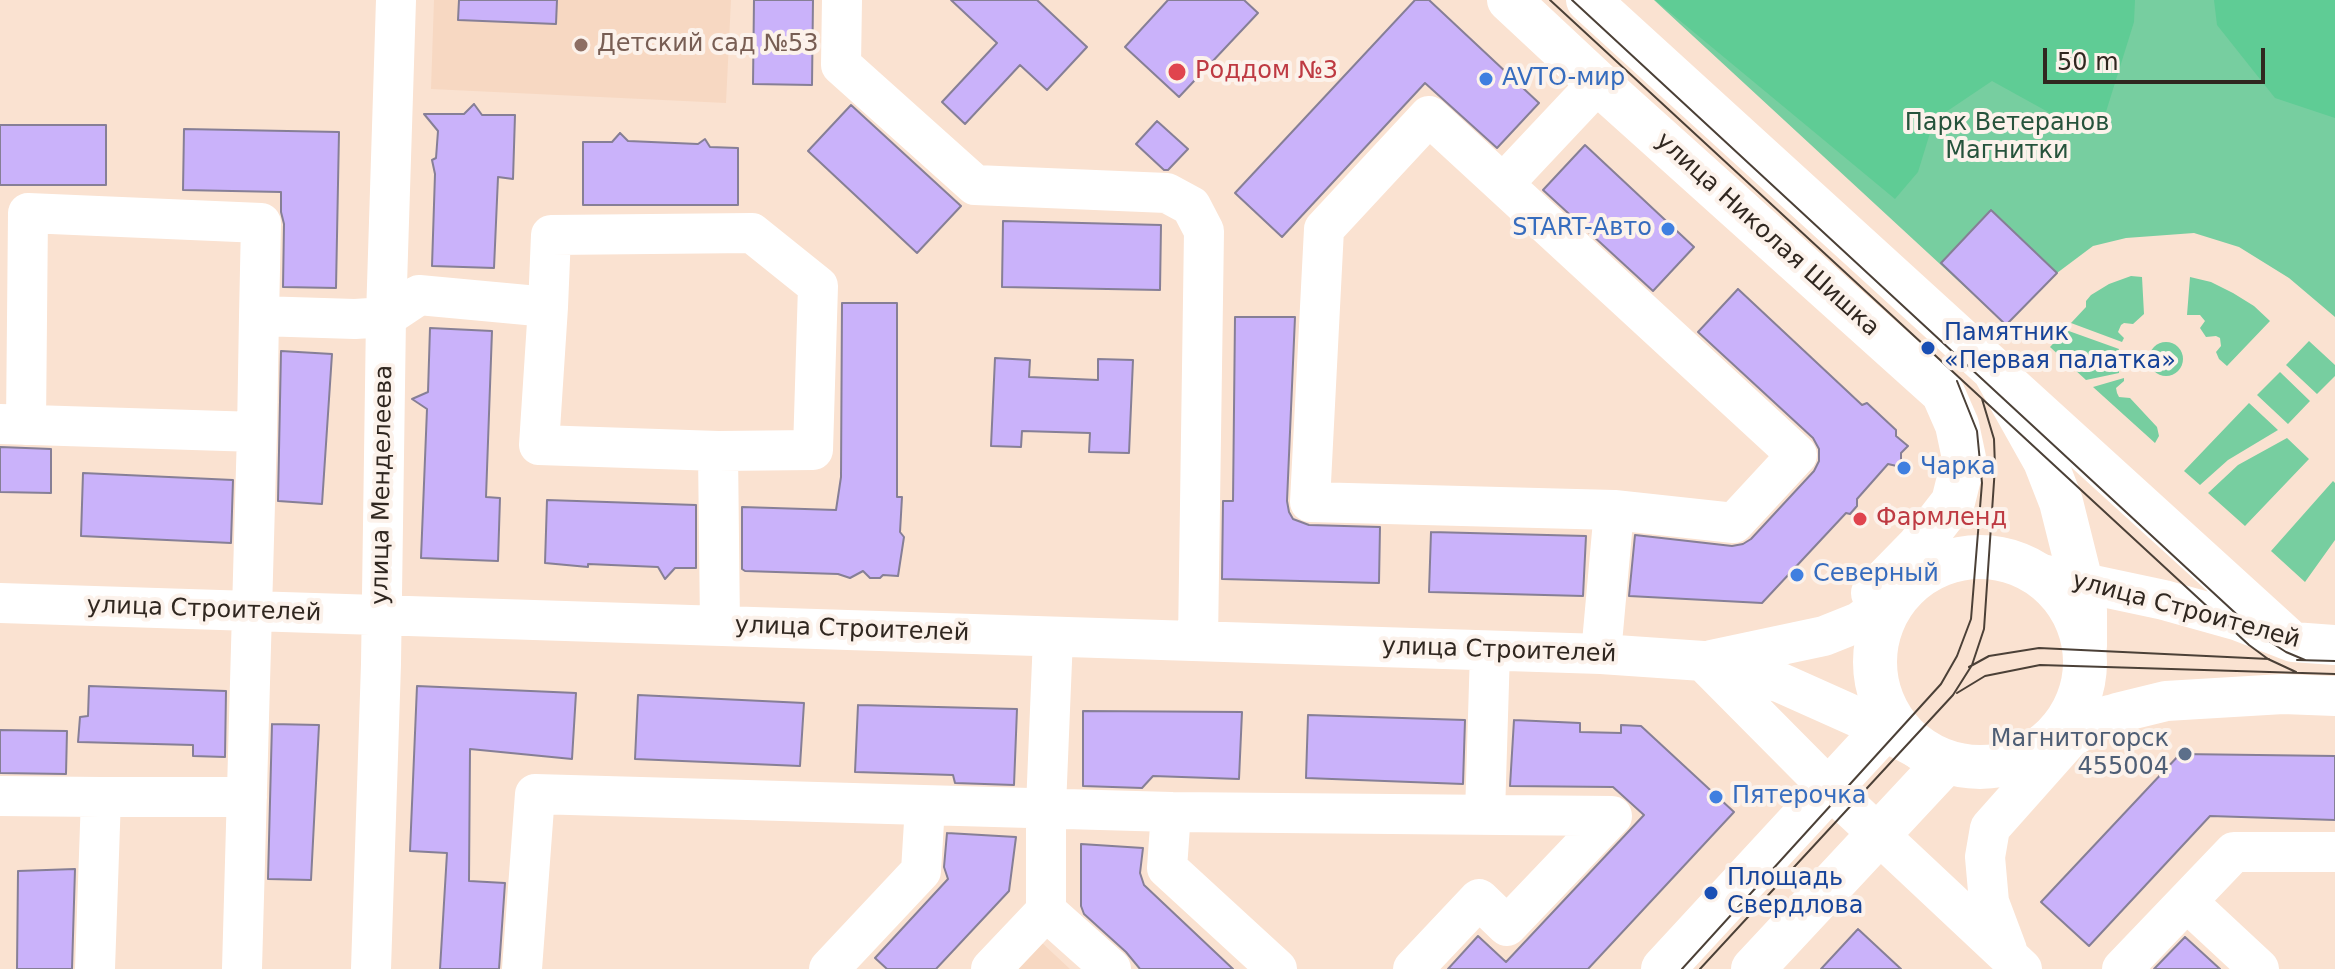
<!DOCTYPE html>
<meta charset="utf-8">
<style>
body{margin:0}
#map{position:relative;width:2335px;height:969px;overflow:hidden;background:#fae2d1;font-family:"DejaVu Sans",sans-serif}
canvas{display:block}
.scale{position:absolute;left:2043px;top:48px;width:222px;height:36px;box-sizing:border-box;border:4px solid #302720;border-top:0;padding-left:10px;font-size:24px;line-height:28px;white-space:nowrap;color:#302720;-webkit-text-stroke:6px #fcf2eb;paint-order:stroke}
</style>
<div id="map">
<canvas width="2335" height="969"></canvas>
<div class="scale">50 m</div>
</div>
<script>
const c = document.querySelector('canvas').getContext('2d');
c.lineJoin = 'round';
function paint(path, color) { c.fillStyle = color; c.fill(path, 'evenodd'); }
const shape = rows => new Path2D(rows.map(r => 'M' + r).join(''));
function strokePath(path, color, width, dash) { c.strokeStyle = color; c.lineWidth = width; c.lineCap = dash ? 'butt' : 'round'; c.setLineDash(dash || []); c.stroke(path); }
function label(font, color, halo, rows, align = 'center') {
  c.font = font + ' "DejaVu Sans",sans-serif'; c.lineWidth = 8; c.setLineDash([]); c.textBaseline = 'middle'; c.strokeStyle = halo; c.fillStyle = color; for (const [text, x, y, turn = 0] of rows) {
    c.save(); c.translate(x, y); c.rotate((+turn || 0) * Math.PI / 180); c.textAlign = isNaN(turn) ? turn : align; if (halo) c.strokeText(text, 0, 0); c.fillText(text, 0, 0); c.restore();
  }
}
paint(shape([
 [434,0,731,0,726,103,431,89],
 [1040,941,1070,969,1014,969]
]), '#f7d8c2');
paint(shape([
 [1654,0,2335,0,2335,317,2289,278,2239,247,2194,233,2126,238,2093,246,2057,273,2006,325],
 [2131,276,2142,277,2144,314,2133,324,2124,323,2121,325,2118,332,2124,338,2122,342,2071,323,2086,307,2086,301,2091,295,2109,284],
 [2190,277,2211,282,2233,293,2254,306,2270,321,2227,366,2219,359,2216,352,2221,346,2220,338,2216,336,2206,337,2200,328,2205,321,2200,315,2187,315],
 [2066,330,2119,349,2118,352,2110,355,2108,364,2110,369,2119,370,2119,373,2086,380,2050,347],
 [2309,341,2335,365,2335,376,2317,394,2286,365],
 '2149 359a17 17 0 1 1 34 0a17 17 0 1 1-34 0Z',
 [2280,372,2310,401,2288,424,2257,395],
 [2124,378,2124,381,2116,388,2117,393,2119,397,2130,398,2157,427,2159,436,2155,443,2093,387],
 [2249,403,2278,430,2228,460,2200,485,2184,471],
 [2287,438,2309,459,2245,526,2208,493,2238,465],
 [2333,481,2335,483,2335,540,2305,582,2271,551]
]), '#77cea0');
paint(shape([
 [1655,0,2135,0,2134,22,2105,115,2068,123,1992,81,1934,120,1918,172,1895,199],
 [2214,0,2335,0,2335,118,2275,98,2217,25]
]), '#5fcc95');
const building = shape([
 [459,0,557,0,556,24,458,20,459,0],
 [754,0,813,0,812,85,753,84,754,0],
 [951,0,1037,0,1087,47,1047,90,1020,65,965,124,942,102,997,43,951,0],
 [1168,0,1244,0,1258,13,1179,97,1125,47,1168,0],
 [1415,0,1429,0,1539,103,1497,148,1425,83,1282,237,1235,193,1415,0],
 [474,104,482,115,515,115,513,179,498,177,494,268,432,266,435,174,432,160,436,158,438,131,424,114,464,114,474,104],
 [851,105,961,206,917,253,808,151,851,105],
 [1157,121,1188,149,1168,170,1164,170,1136,144,1157,121],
 [0,125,106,125,106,185,0,185,0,125],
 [184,129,339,132,336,288,283,287,284,224,281,212,281,192,183,190,184,129],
 [620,133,628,141,698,144,705,139,710,147,738,148,738,205,583,205,583,142,612,142,620,133],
 [1585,145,1694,247,1653,291,1543,190,1585,145],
 [1991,210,2057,273,2006,325,1941,263,1991,210],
 [1003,221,1161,225,1160,290,1002,287,1003,221],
 [1738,289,1862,405,1867,403,1896,430,1896,436,1908,446,1901,453,1901,467,1888,464,1857,499,1857,506,1850,514,1846,513,1762,603,1629,596,1635,535,1732,546,1743,544,1751,539,1814,471,1819,461,1819,449,1813,438,1698,332,1738,289],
 [842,303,897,303,897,497,902,497,900,532,904,537,898,576,883,575,880,578,870,578,863,571,850,578,838,574,745,571,742,569,742,507,836,510,841,477,842,303],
 [1235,317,1295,317,1287,501,1289,512,1293,519,1309,525,1380,527,1379,583,1222,579,1223,501,1233,501,1235,317],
 [430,328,492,331,486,497,500,498,498,561,421,558,427,409,412,399,428,392,430,328],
 [281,351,332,354,322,504,278,501,281,351],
 [995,358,1030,360,1029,377,1098,380,1098,359,1133,360,1129,453,1089,452,1090,433,1022,431,1021,447,991,446,995,358],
 [0,447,51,449,51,493,0,492,0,447],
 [83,473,233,480,231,543,81,536,83,473],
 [547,500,696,505,696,568,675,568,665,579,658,567,588,564,588,567,545,563,547,500],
 [1431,532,1586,536,1583,596,1429,592,1431,532],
 [89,686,226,691,225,757,193,756,193,745,78,742,80,717,88,716,89,686],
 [417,686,576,693,572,759,470,749,469,881,505,883,499,969,440,969,447,853,410,851,417,686],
 [638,695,804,703,800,766,635,759,638,695],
 [858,705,1017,709,1014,785,955,783,953,775,855,772,858,705],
 [1083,711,1242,712,1239,779,1153,776,1142,788,1083,786,1083,711],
 [1308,715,1465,720,1463,784,1306,778,1308,715],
 [1514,720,1580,723,1580,732,1621,733,1621,725,1641,726,1734,812,1588,969,1448,969,1478,936,1506,962,1644,815,1613,787,1510,786,1514,720],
 [272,724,319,725,311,880,268,879,272,724],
 [0,730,67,731,66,774,0,773,0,730],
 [2180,754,2335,756,2335,820,2210,816,2089,946,2041,902,2180,754],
 [947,833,1016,837,1009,891,936,969,887,969,875,958,948,879,944,867,947,833],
 [1081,844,1143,848,1140,873,1144,885,1233,969,1140,969,1126,952,1084,914,1081,906,1081,844],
 [75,869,72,969,17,969,18,871,75,869],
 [1858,929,1901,969,1821,969,1858,929],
 [2185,937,2220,969,2154,969,2185,937]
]);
paint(building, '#cab2fa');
strokePath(building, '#867f96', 2);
strokePath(shape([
 [842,0,841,65,975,185,1167,193,1191,206,1204,231,1198,641],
 [1429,116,1797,455,1734,523,1614,510,1310,502,1324,229,1429,116],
 [1503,184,1598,83],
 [548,307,551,235,752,233,818,286,813,450,718,451,720,626],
 [2006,381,2293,642],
 [0,424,257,432,259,316,355,319,386,317,419,295,548,307,539,445,718,451],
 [26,425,28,213,261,223,259,316],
 [2037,573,2164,600,2239,621,2293,642,2335,645],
 [0,603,1601,654,1703,661,1744,671,1781,683,1866,721,1928,754],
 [1601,654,1614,510],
 [1711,660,1824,636,1859,622,1898,594],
 [1703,661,1829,788,2022,969],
 [2086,723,2117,713,2166,701,2283,694,2335,696],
 [0,796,101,797,95,969],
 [101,797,247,797],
 [1171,812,1167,868,1277,969],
 [1485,814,1490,651],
 [2187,902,2259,969],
 [1046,911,1046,807,1053,637],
 [2007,950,1989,902,1985,857,1990,828,2070,738,2109,715],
 [242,969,257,432],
 [371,969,381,664,386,317,396,0],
 [522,969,535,794,1171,812,1612,816,1507,926,1479,899,1413,969],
 [829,969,921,871,925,806],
 [991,969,1046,911,1111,969],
 [2122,969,2234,852,2335,852]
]), '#fff', 40);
strokePath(shape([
 [1509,0,1598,83,1943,393,1957,425,1964,458,1953,502,1918,547,1873,593],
 [1588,0,1994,370,2045,461,2061,502,2081,582,2085,611,2085,646],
 '1875 662a105 105 0 1 1 210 0a105 105 0 1 1-210 0Z',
 [1663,969,1892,721],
 [1753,969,1946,762]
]), '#fff', 44);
strokePath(shape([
 [1550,0,2249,645,2268,659,2296,672],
 [1572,0,2258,634,2286,652,2305,660],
 [2297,660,2335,661],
 [1969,667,1989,656,2039,648,2269,659],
 [1957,693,1985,676,2040,665,2335,674],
 [1682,969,1941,684,1957,656,1971,619,1982,483,1977,431,1957,381],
 [1700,969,1953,695,1972,665,1984,629,1995,467,1994,439,1982,399]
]), '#4b4037', 2);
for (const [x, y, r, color] of [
 [581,45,8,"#8d6e63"],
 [1177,72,10,"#e0444e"],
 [1486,79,8,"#3f7fe0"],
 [1668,229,8,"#3f7fe0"],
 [1928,348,8,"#1a4fb4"],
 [1904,468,8,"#3f7fe0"],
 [1860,519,8,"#e0444e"],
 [1797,575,8,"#3f7fe0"],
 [2185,754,8,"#5c6f8a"],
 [1716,797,8,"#3f7fe0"],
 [1711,893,8,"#1a4fb4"]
]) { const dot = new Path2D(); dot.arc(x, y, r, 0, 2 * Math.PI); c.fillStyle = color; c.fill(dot); strokePath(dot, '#fcf2eb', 3); }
label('24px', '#785e54', '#fcf2eb', [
 ["Детский сад №53",597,45]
], 'left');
label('24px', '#be3a42', '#fcf2eb', [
 ["Роддом №3",1195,72],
 ["Фармленд",1876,519]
], 'left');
label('24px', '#366cbe', '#fcf2eb', [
 ["AVTO-мир",1502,79],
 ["START-Авто",1652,229,"right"],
 ["Чарка",1920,468],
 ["Северный",1813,575],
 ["Пятерочка",1732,797]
], 'left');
label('24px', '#26533c', '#fcf2eb', [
 ["Парк Ветеранов",2007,124],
 ["Магнитки",2007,152]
]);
label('24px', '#302720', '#fcf2eb', [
 ["улица Николая Шишка",1767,235,42],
 ["улица Менделеева",383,485,-89],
 ["улица Строителей",204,610,2],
 ["улица Строителей",2186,611,15],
 ["улица Строителей",852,630,2],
 ["улица Строителей",1499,651,2]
]);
label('24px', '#164399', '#fcf2eb', [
 ["Памятник",1944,334],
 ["«Первая палатка»",1944,362],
 ["Площадь",1727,879],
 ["Свердлова",1727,907]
], 'left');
label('24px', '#4e5e75', '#fcf2eb', [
 ["Магнитогорск",2169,740],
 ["455004",2169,768]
], 'right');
</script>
